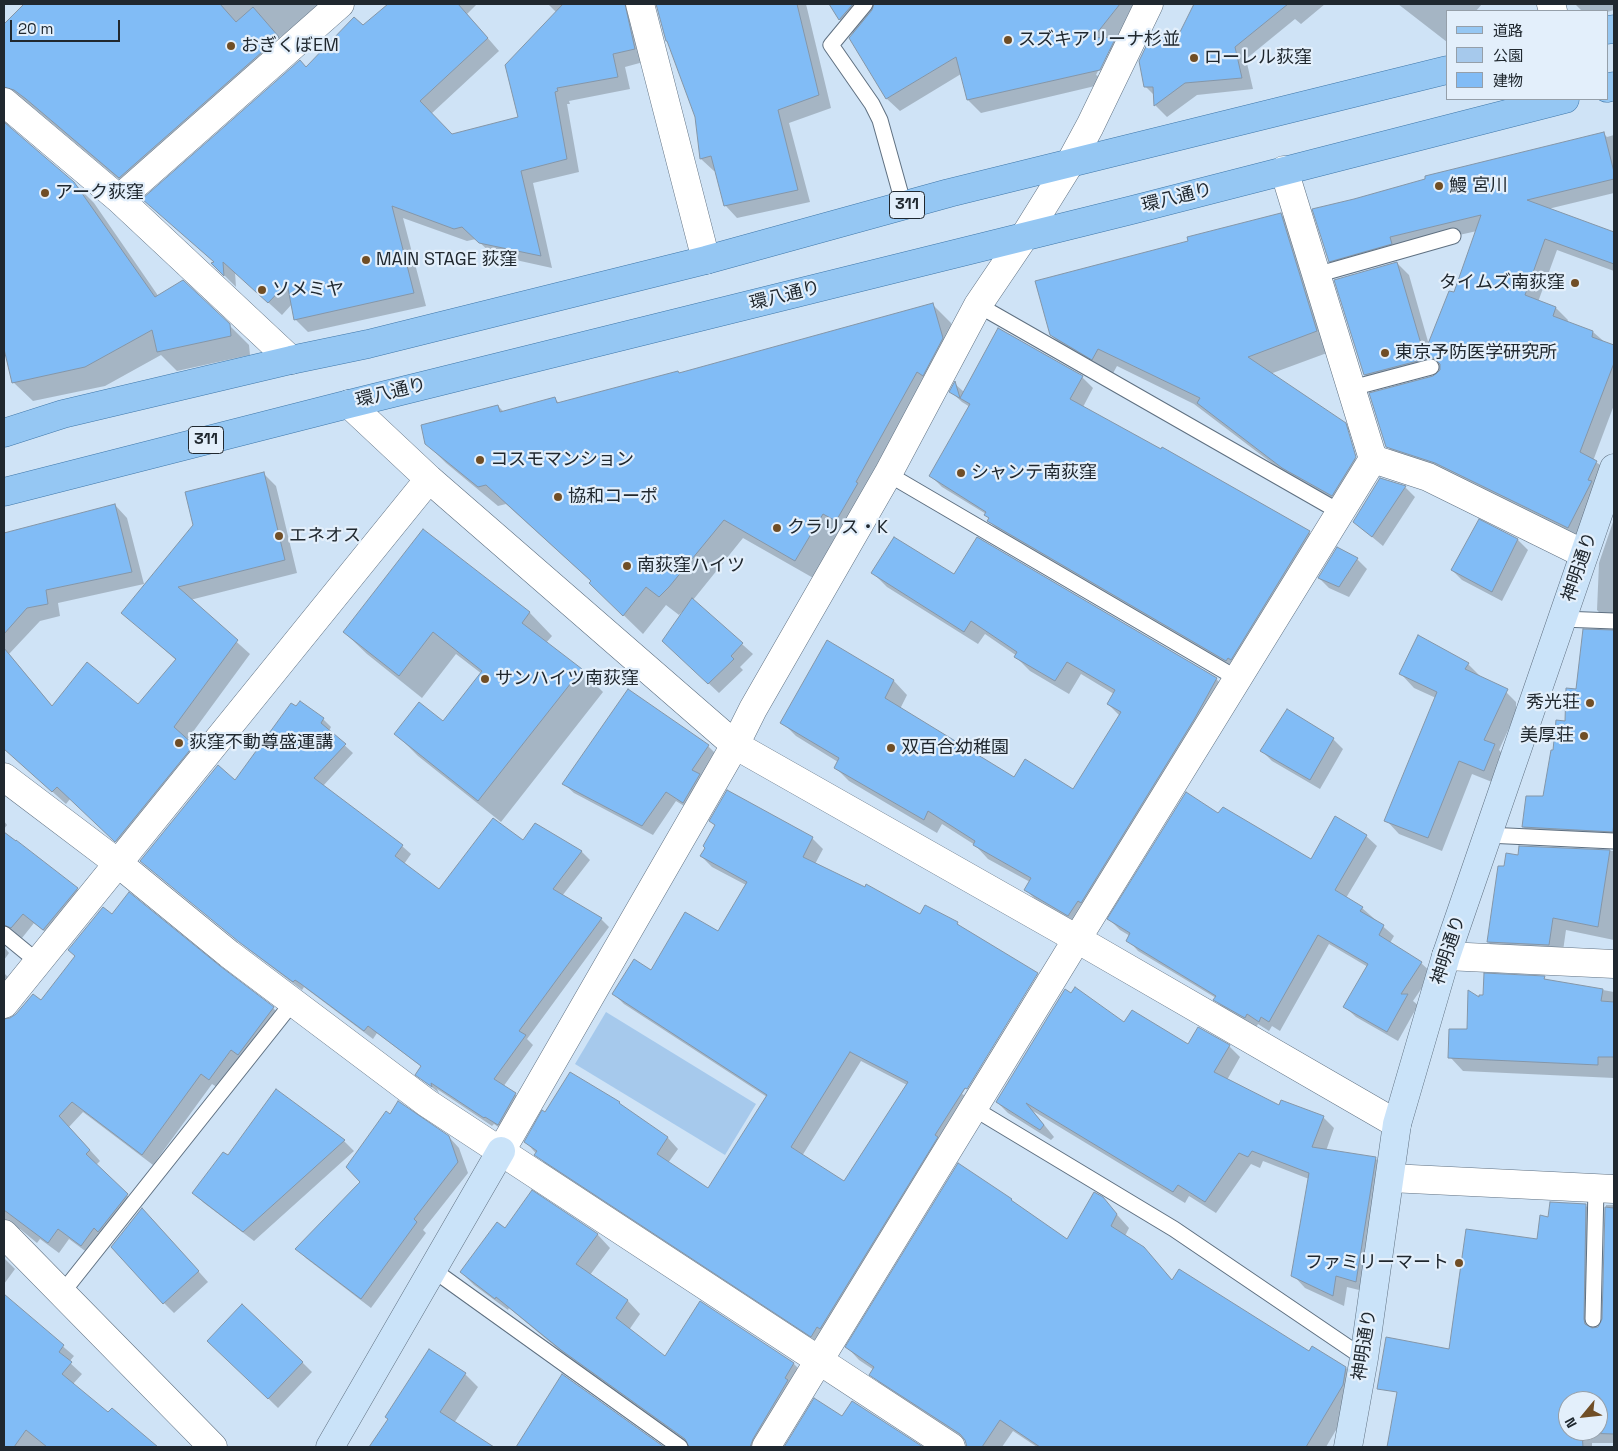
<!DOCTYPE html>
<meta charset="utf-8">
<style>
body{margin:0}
#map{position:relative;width:1618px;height:1451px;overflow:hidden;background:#cfe3f6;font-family:"Space Grotesk","Noto Sans JP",sans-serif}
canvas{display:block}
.frame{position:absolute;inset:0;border:5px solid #20282f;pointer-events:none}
.legend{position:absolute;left:1446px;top:10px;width:162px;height:90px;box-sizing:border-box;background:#e3effb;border:1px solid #959fa9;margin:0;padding:6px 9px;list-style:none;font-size:15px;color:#20282f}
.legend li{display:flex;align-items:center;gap:10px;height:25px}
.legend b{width:25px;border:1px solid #959fa9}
.north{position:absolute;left:1558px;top:1391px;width:50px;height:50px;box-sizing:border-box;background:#e3effb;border:1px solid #959fa9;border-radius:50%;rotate:242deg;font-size:14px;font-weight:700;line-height:20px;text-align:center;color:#20282f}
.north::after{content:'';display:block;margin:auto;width:18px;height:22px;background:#704e26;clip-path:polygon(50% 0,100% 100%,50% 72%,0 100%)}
.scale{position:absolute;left:10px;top:20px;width:110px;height:22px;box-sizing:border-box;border:2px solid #20282f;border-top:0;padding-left:6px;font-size:15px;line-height:18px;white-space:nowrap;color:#20282f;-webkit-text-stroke:4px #e3effb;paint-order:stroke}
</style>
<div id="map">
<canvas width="1618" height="1451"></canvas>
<div class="frame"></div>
<ul class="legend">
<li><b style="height:6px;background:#95c7f3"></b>道路</li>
<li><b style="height:14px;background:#a6c9ec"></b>公園</li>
<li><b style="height:14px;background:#81bcf6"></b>建物</li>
</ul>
<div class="north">N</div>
<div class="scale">20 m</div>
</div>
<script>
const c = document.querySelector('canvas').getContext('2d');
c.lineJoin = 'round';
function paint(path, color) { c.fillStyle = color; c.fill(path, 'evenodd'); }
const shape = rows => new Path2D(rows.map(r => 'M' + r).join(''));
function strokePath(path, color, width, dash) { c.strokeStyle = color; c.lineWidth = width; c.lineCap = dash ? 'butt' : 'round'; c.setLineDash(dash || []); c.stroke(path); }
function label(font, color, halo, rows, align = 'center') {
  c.font = font + ' "Space Grotesk","Noto Sans JP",sans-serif'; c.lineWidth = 4.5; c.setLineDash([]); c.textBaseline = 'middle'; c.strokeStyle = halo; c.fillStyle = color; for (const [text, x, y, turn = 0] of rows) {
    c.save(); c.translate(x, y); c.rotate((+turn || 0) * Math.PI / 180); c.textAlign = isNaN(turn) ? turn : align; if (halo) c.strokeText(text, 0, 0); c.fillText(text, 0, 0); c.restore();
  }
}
paint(shape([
 [606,1012,756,1104,725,1155,575,1064]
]), '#a6c9ec');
paint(shape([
 [26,4,329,4,280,37,294,53,135,193,31,106,23,102,4,99,4,26],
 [390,4,477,4,467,14,499,51,431,114,452,135,519,118,556,12,548,4,645,4,647,61,625,67,630,89,569,101,570,104,567,104,579,172,533,183,552,268,493,255,476,239,467,241,403,218,426,306,308,332,295,319,292,304,282,315,235,272,236,287,213,264,215,263,144,199,307,68,363,27],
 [657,4,806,4,831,108,789,123,810,202,737,218,725,205,716,171,714,171,701,159,696,116,667,40],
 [831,4,972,4,994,25,1010,4,1142,4,1116,38,1128,51,1112,82,981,113,968,100,961,74,900,111,887,99,851,38,854,34,840,20],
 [1108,51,1110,51,1098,76,1096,75],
 [1195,4,1325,4,1301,24,1295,19,1246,59,1253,89,1197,95,1167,117,1155,105,1155,96,1145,86,1181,33],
 [1398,4,1482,4,1476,11,1447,11,1447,42],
 [1575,4,1614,4,1614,10,1607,12,1582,11],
 [4,116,8,120,9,128,74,183,94,203,159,297,229,325,249,345,250,355,177,371,161,355,105,386,33,401,13,382,4,344],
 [1604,134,1607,137,1614,135,1614,193,1548,209,1614,234,1614,271,1557,250,1538,302,1556,308,1568,320,1567,323,1593,332,1614,350,1614,405,1593,461,1599,464,1611,476,1587,543,1399,458,1387,446,1434,377,1443,369,1377,387,1365,375,1397,263,1409,275,1429,345,1454,294,1477,231,1401,248,1342,273,1330,261],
 [1281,214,1299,233,1335,350,1270,374,1345,424,1364,443,1351,514,1302,486,1194,404,1117,366,1111,377,1070,354,1051,335,1190,242],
 [1346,430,1349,430,1359,462,1357,463],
 [932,304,951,323,961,358,815,579,743,538,693,600,753,654,740,667,743,670,719,693,674,651,684,612,683,611,679,615,666,605,643,634,610,602,592,582,506,504,498,506,446,463,426,443,498,406,504,412,554,398,560,404,678,372,680,374],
 [1082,377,1093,388,1083,407,1162,450,1163,449,1309,532,1320,543,1238,671,1000,532,989,521,990,520,986,514,942,487,931,476,970,407,962,402,951,392,955,384,964,392],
 [263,473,276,486,297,573,190,600,250,654,187,740,206,758,129,853,70,799,66,804,4,748,4,535,115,505,127,518,144,584,58,603,60,616,40,621,9,654,53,707,138,706,176,660,123,613],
 [1380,479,1405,487,1415,497,1383,546,1354,522],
 [1614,519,1614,624,1610,624,1597,610,1599,563],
 [423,530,530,613,552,636,546,643,581,670,603,692,501,822,418,756,396,734,443,723,482,674,456,654,422,698,367,654,344,632],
 [1518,540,1528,550,1502,601,1462,580,1452,570],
 [1338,548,1357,559,1367,569,1349,597,1329,588,1319,578],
 [873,573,954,576,1216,679,1230,692,1082,929,1039,903,1025,889,1030,882,988,859,975,845,942,824,937,833,849,781,835,767,838,762,796,736,782,722,827,641,894,681,907,695,900,709,1014,778,1073,791,1120,716,1108,704,1114,694,1081,674,1069,694,1030,671,1016,657,1017,656,985,634,978,644,887,587],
 [1584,630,1614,632,1614,844,1537,840,1523,827,1544,798,1554,753,1577,690],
 [1468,664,1481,677,1502,688,1516,702,1516,713,1499,750,1508,759,1497,784,1472,774,1442,851,1399,834,1386,820,1436,698,1414,688,1401,674],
 [323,719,331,727,329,731,353,753,323,786,402,846,411,854,404,864,440,891,523,842,535,825,582,852,590,860,562,896,601,919,609,927,527,1039,533,1045,503,1087,515,1094,524,1103,507,1133,494,1124,492,1126,437,1089,439,1093,417,1075,422,1067,377,1033,373,1039,304,987,302,990,249,950,142,861,235,782],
 [1333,739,1343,749,1320,789,1272,761,1262,751],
 [708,746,718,756,694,812,676,801,653,835,574,793,564,784],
 [1219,815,1311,860,1366,836,1377,846,1346,898,1362,908,1394,936,1390,943,1421,963,1432,973,1413,1001,1418,1005,1398,1041,1356,1017,1345,1007,1368,967,1329,944,1280,1031,1272,1026,1269,1031,1258,1024,1256,1028,1225,1010,1215,1000,1216,998,1138,951,1128,940,1130,936,1120,930,1109,919],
 [4,821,7,825,4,829],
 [711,821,812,838,823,849,815,864,920,915,957,923,962,928,1038,975,1035,975,962,1094,964,1095,1038,975,1048,984,822,1346,546,1165,526,1142,570,1073,619,1103,625,1109,668,1138,678,1149,668,1163,708,1190,767,1097,624,1004,614,994,719,933,746,885,712,867,701,856,716,826],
 [861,1061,907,1085,844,1183,802,1156],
 [4,832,77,889,88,899,55,940,34,923,22,938,16,935,7,939,5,948,9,953,4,960],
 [1521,847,1614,851,1614,940,1566,930,1562,958,1502,955,1488,942,1505,868,1519,856],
 [112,916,219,967,273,1008,284,1019,220,1089,212,1084,153,1165,83,1112,69,1127,100,1161,96,1165,138,1206,92,1256,69,1239,59,1253,40,1239,37,1243,20,1229,12,1229,4,1233,4,1020,11,1020,41,1002],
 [4,973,17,986,4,1003],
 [1544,978,1547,980,1614,992,1614,1078,1463,1071,1450,1057,1468,1031,1480,999],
 [1125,1024,1188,1046,1229,1046,1240,1057,1227,1080,1279,1107,1323,1117,1334,1128,1326,1151,1375,1158,1386,1169,1367,1292,1347,1287,1344,1306,1305,1288,1294,1276,1309,1179,1263,1161,1260,1168,1251,1164,1216,1213,1189,1196,1185,1203,1033,1111,1054,1137,1051,1140,1008,1113,997,1102],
 [449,1137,459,1148,468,1173,423,1230,426,1233,371,1308,307,1259,297,1249,362,1182],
 [344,1141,354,1151,254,1241,204,1203,194,1193,228,1157],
 [958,1165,1011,1200,1019,1207,1067,1240,1102,1198,1129,1228,1125,1236,1143,1248,1173,1281,1309,1353,1346,1368,1358,1381,1355,1398,1326,1447,1037,1447,1013,1431,1002,1447,968,1447,967,1442,883,1387,871,1374,874,1370,859,1360,847,1347],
 [532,1192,598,1235,610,1248,590,1275,628,1301,640,1314,629,1330,665,1358,700,1302,794,1364,806,1376,768,1447,691,1447,689,1444,575,1363,509,1308,508,1310,474,1285,461,1272,505,1230],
 [1606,1205,1614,1205,1614,1443,1592,1443,1592,1447,1388,1447,1407,1343,1450,1350,1538,1241,1549,1218,1586,1206,1596,1216,1593,1330,1602,1325,1604,1319],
 [1568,1401,1598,1401,1598,1431,1568,1431],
 [152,1219,208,1282,174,1313,164,1303],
 [4,1258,15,1269,4,1284],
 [4,1295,74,1356,69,1362,82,1374,73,1384,108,1414,133,1426,157,1447,4,1447],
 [209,1341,302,1362,312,1372,278,1408],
 [429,1351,465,1374,478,1387,454,1423,481,1444,479,1447,374,1447,408,1395],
 [563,1376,662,1447,518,1447],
 [815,1400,843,1418,853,1403,921,1447,786,1447]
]), '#0003');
const building = shape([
 [24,4,220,4,236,22,253,7,279,37,119,178,26,99,14,90,4,87,4,24,24,4],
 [388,4,458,4,488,38,420,101,452,134,518,117,505,65,563,4,625,4,635,49,613,54,618,77,557,88,558,91,555,92,567,159,521,171,541,256,479,243,462,227,454,229,392,206,414,293,294,320,287,283,268,303,223,262,224,276,211,263,214,262,142,199,300,60,306,67,354,17,363,25,388,4],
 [656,4,797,4,819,95,778,110,798,190,724,206,711,156,700,159,695,117,667,41,666,41,656,4],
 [829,4,853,4,839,20,829,4],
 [874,4,1120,4,1093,38,1116,37,1100,70,967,100,956,57,886,99,849,38,872,10,874,4],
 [1194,4,1288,4,1235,47,1242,78,1185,83,1154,106,1153,87,1144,87,1139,61,1152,34,1180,32,1194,4],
 [4,122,74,182,155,297,183,280,230,324,231,336,157,352,152,330,85,367,12,383,4,349,4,122],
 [1604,132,1614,172,1614,179,1527,200,1614,232,1614,264,1545,239,1525,295,1556,307,1553,316,1593,331,1592,337,1614,345,1614,363,1580,452,1597,461,1588,480,1592,481,1568,528,1435,463,1386,447,1369,393,1433,376,1440,370,1440,364,1434,358,1429,358,1364,375,1334,280,1397,262,1424,354,1449,291,1454,292,1481,215,1390,237,1392,244,1329,262,1312,209,1354,199,1425,179,1425,176,1604,132],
 [1281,213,1317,331,1248,357,1346,423,1356,457,1332,496,1282,468,1197,403,1200,398,1098,349,1092,360,1050,335,1035,281,1188,241,1187,237,1281,213],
 [933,303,943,338,923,376,917,372,856,482,858,483,836,521,823,514,795,561,724,520,669,587,659,597,646,587,623,616,589,583,591,581,486,485,478,487,425,444,421,425,498,405,500,412,555,397,557,403,678,371,679,373,933,303],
 [998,328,1083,376,1070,399,1161,449,1162,447,1310,531,1231,660,1228,658,1226,661,987,521,989,518,984,515,986,512,929,476,970,404,949,392,955,381,960,398,998,328],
 [264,472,285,560,178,587,238,640,174,727,194,745,115,842,57,787,52,792,4,749,4,648,52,706,87,662,138,704,176,659,121,613,193,525,185,492,264,472],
 [1380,478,1406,486,1372,537,1353,522,1380,478],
 [115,504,132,572,46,590,48,604,27,608,4,634,4,533,115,504],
 [1479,519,1518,539,1492,592,1451,570,1479,519],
 [423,529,530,612,522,623,582,669,478,801,394,734,419,702,443,721,482,671,433,632,399,676,343,632,423,529],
 [894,537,954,574,977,537,1217,678,1195,718,1081,903,1078,901,1068,916,1024,890,1031,878,973,845,975,841,928,811,924,820,834,768,839,758,780,723,827,640,894,680,885,698,1014,777,1025,759,1073,789,1121,712,1107,704,1115,690,1067,662,1055,681,1014,657,1017,652,971,621,964,632,871,573,894,537],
 [1337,547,1358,558,1339,587,1318,578,1337,547],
 [692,598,743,643,731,656,734,659,708,684,662,641,692,598],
 [1583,629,1614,630,1614,822,1613,832,1522,827,1526,796,1543,796,1551,750,1553,750,1556,720,1565,721,1566,688,1576,689,1583,629],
 [1418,635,1469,663,1465,669,1508,689,1484,740,1495,744,1484,771,1459,761,1428,838,1384,821,1437,692,1399,674,1418,635],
 [628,689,709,745,692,770,700,774,683,803,666,792,642,826,562,784,628,689],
 [300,701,324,718,321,723,346,744,314,778,403,845,395,856,439,889,493,818,523,840,535,823,582,851,553,889,602,918,519,1031,526,1035,494,1079,516,1093,498,1125,485,1117,484,1118,431,1083,432,1087,415,1075,421,1066,368,1026,364,1031,301,984,295,980,293,982,239,942,140,861,218,765,235,780,291,703,296,706,300,701],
 [1287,709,1334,738,1310,780,1260,751,1287,709],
 [727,790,813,837,803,857,865,887,866,884,920,914,925,905,958,922,957,924,1038,973,967,1089,965,1088,935,1135,938,1137,820,1329,817,1327,811,1337,534,1155,537,1151,524,1142,542,1110,545,1112,570,1072,620,1102,619,1103,668,1137,657,1154,708,1188,767,1095,612,994,634,959,651,970,685,912,718,931,747,882,700,856,705,848,703,846,715,825,709,821,727,790],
 [850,1052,908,1082,844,1181,791,1147,850,1052],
 [1186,792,1218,813,1223,807,1311,859,1335,816,1367,835,1335,890,1363,907,1360,911,1384,925,1379,935,1422,962,1401,994,1408,994,1387,1032,1343,1007,1368,964,1318,935,1269,1022,1261,1017,1259,1022,1247,1014,1245,1018,1213,1000,1216,996,1126,941,1130,933,1107,919,1186,792],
 [4,832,16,841,16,840,78,888,43,930,23,914,11,928,4,925,4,832],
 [1519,846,1610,850,1598,927,1553,918,1549,945,1487,942,1498,866,1504,866,1506,853,1518,855,1519,846],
 [129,892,220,966,274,1007,238,1055,231,1050,209,1080,201,1074,142,1155,72,1102,59,1116,90,1150,86,1154,128,1194,98,1232,94,1228,81,1246,58,1229,48,1243,4,1210,4,1019,10,1018,16,1014,33,994,41,1000,75,956,68,950,103,907,112,914,129,892],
 [1484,973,1545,976,1544,979,1603,989,1601,1001,1614,1002,1614,1057,1598,1057,1598,1065,1448,1058,1449,1029,1467,1029,1468,990,1479,997,1479,995,1483,995,1484,973],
 [1075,987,1124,1022,1132,1010,1188,1044,1198,1027,1230,1045,1214,1072,1279,1105,1281,1100,1324,1116,1312,1147,1376,1157,1356,1282,1336,1276,1333,1296,1291,1276,1309,1173,1252,1151,1248,1157,1239,1153,1205,1202,1178,1185,1173,1192,1026,1103,1044,1125,1040,1130,996,1102,1065,989,1071,993,1075,987],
 [276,1089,345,1140,243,1232,192,1193,223,1152,228,1155,276,1089],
 [398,1101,449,1136,458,1162,414,1219,417,1222,361,1299,295,1249,360,1182,346,1167,386,1111,390,1114,398,1101],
 [958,1163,1012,1199,1011,1200,1067,1239,1094,1192,1103,1197,1117,1214,1111,1226,1144,1247,1172,1280,1179,1269,1309,1351,1312,1346,1346,1367,1343,1385,1306,1447,1040,1447,1000,1420,982,1447,967,1447,965,1440,960,1434,869,1375,874,1367,845,1347,958,1163],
 [532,1190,598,1234,576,1264,628,1300,616,1318,665,1356,700,1301,794,1363,785,1378,788,1380,753,1439,750,1447,689,1447,685,1439,561,1350,496,1297,495,1299,460,1272,497,1222,505,1228,532,1190],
 [1550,1202,1586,1204,1584,1319,1585,1324,1592,1328,1598,1327,1602,1319,1605,1207,1614,1208,1614,1434,1582,1433,1583,1447,1387,1447,1397,1392,1377,1389,1386,1337,1449,1349,1466,1229,1537,1239,1540,1215,1548,1217,1550,1202],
 [1568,1401,1598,1401,1598,1431,1568,1431,1568,1401],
 [142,1208,199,1271,163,1304,111,1247,142,1208],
 [4,1294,64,1345,59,1352,72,1362,62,1374,108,1412,112,1408,158,1447,47,1447,26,1430,14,1447,4,1447,4,1294],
 [242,1304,303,1362,268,1399,207,1341,242,1304],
 [429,1349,466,1373,440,1412,494,1447,369,1447,388,1419,385,1417,429,1349],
 [562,1374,664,1447,516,1447,562,1374],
 [814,1398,842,1416,852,1401,923,1447,784,1447,814,1398]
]);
paint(building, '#81bcf6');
strokePath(building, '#8496a8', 1);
const lane = shape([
 [865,4,831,45,872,104,880,120,904,206],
 [1316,275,1453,236],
 [978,305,1340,512],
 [1352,388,1431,367],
 [888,474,1238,679],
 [1562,619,1614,621],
 [1487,835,1614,841],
 [4,934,38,962],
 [973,1108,1174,1229,1364,1358],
 [432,1269,680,1447],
 [62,1293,293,1002],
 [1593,1319,1596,1188]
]);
const street = shape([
 [640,4,706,260],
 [1551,4,1553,11],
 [4,102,119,199,291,360],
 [119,199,340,4],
 [349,404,429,479,735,745,1077,939,1397,1124],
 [1373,459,1428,477,1584,554],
 [4,777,119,864,229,954,427,1103,951,1447],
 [1446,956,1614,964],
 [4,1004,429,479],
 [501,1151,735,745,753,709,888,474,978,305,1024,237,1070,163,1090,126,1149,4],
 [1390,1178,1614,1189],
 [4,1234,213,1447],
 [766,1447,1077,939,1373,459,1284,170]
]);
const secondary = shape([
 [330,1447,501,1151],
 [1348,1447,1364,1358,1397,1124,1446,956,1614,468]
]);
const primary = shape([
 [1607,30,1614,29],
 [1607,88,1614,86],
 [4,433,63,414,291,360,368,344,706,260,949,193,1447,70],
 [4,492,349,404,1132,210,1565,99]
]);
strokePath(lane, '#5f7081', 17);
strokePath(street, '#5f7081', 29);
strokePath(secondary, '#5f7081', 29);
strokePath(primary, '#3f77a9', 29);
strokePath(lane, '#fff', 15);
strokePath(street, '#fff', 28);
strokePath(secondary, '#cae3f9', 28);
strokePath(primary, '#95c7f3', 28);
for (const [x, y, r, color] of [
 [1008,40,5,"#704e26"],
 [231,46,5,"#704e26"],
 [1194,58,5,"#704e26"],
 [1439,186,5,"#704e26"],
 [45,193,5,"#704e26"],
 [366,260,5,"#704e26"],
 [1575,283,5,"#704e26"],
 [262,290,5,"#704e26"],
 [1385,353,5,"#704e26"],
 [480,460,5,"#704e26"],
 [961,473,5,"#704e26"],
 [558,497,5,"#704e26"],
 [777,528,5,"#704e26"],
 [279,536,5,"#704e26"],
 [627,566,5,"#704e26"],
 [485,679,5,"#704e26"],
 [1590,703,5,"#704e26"],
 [1584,736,5,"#704e26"],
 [179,743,5,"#704e26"],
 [891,748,5,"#704e26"],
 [1459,1263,5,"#704e26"]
]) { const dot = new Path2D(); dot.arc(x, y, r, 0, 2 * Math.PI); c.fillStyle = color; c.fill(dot); strokePath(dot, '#e3effb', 2); }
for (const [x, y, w] of [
 [907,205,35],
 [206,440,35]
]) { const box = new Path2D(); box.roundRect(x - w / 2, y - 13.5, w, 27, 4); c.fillStyle = '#e3effb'; c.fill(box); strokePath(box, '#20282f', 1); }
label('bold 16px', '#20282f', null, [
 ["311",907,205],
 ["311",206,440]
]);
label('18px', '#20282f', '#e3effb', [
 ["スズキアリーナ杉並",1018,40],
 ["おぎくぼEM",241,46],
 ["ローレル荻窪",1204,58],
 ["鰻 宮川",1449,186],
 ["アーク荻窪",55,193],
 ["MAIN STAGE 荻窪",376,260],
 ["タイムズ南荻窪",1565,283,"right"],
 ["ソメミヤ",272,290],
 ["東京予防医学研究所",1395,353],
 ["コスモマンション",490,460],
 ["シャンテ南荻窪",971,473],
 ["協和コーポ",568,497],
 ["クラリス・K",787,528],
 ["エネオス",289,536],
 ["南荻窪ハイツ",637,566],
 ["サンハイツ南荻窪",495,679],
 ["秀光荘",1580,703,"right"],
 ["美厚荘",1574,736,"right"],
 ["荻窪不動尊盛運講",189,743],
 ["双百合幼稚園",901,748],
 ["ファミリーマート",1449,1263,"right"]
], 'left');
label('18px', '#20282f', '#e3effb', [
 ["環八通り",1177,198,-14],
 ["環八通り",785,296,-14],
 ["環八通り",391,393,-14],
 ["神明通り",1580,567,-71],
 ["神明通り",1449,950,-72],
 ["神明通り",1365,1345,-81]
]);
</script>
